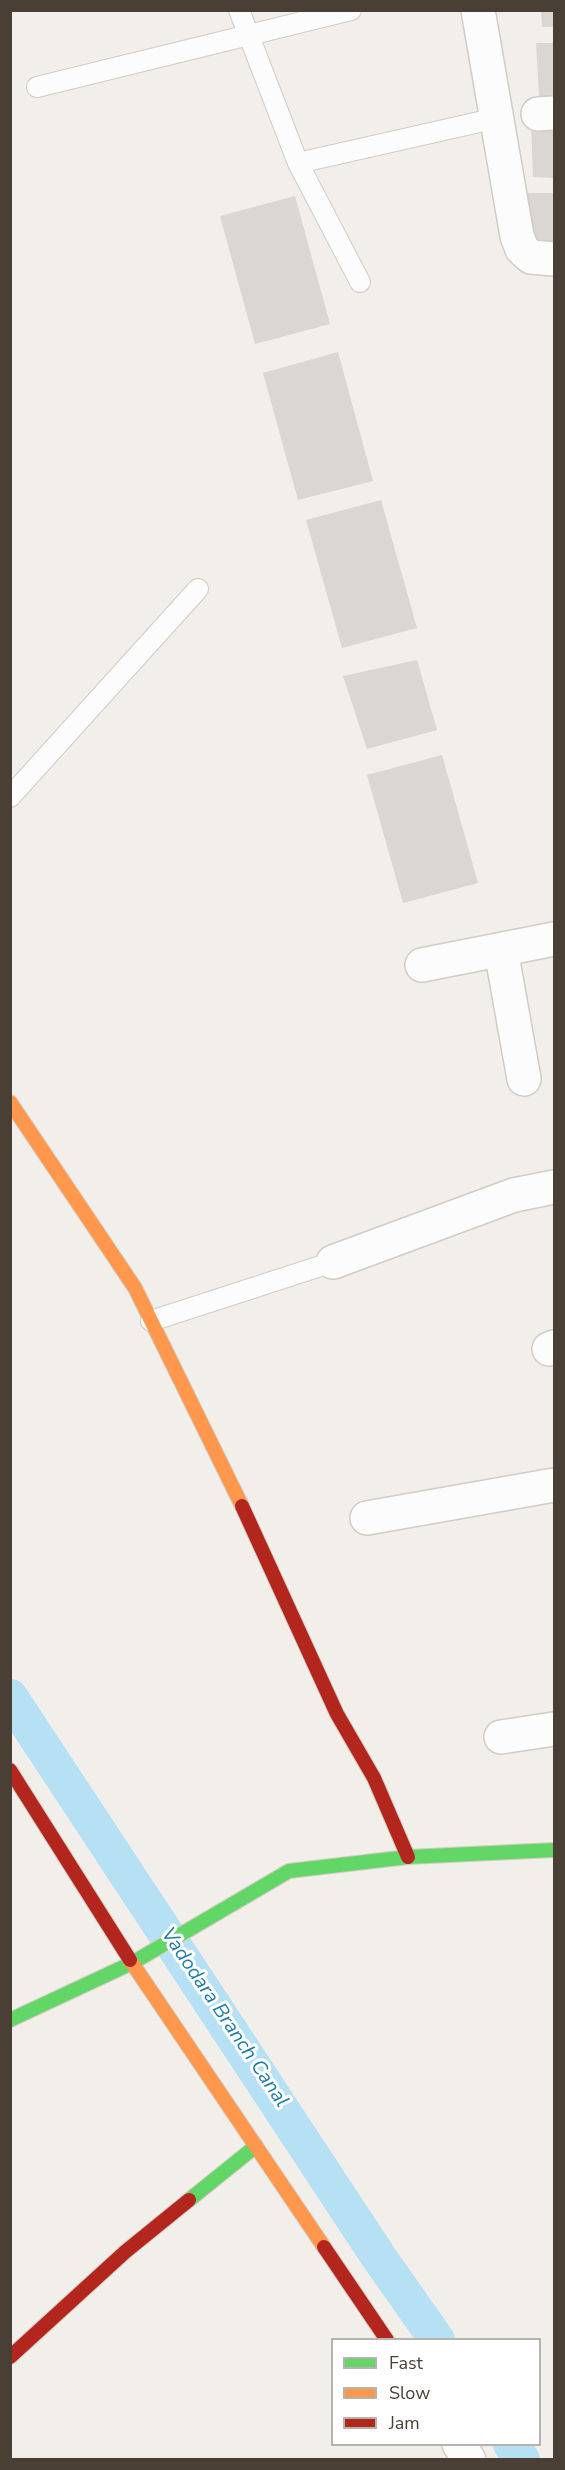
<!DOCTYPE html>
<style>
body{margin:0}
#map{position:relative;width:565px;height:2470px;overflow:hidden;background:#f2eeea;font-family:"Nunito Sans",sans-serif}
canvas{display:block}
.frame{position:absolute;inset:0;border:12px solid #493f35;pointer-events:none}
.legend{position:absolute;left:331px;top:2338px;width:210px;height:108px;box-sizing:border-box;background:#fff;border:2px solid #b6b2ae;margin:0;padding:8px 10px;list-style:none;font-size:18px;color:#493f35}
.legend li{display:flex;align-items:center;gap:12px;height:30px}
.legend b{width:30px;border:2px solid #b6b2ae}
</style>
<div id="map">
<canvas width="565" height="2470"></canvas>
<div class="frame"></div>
<ul class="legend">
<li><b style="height:8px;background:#63d668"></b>Fast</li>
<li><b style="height:8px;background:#ff974d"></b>Slow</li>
<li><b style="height:8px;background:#b3261e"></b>Jam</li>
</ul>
</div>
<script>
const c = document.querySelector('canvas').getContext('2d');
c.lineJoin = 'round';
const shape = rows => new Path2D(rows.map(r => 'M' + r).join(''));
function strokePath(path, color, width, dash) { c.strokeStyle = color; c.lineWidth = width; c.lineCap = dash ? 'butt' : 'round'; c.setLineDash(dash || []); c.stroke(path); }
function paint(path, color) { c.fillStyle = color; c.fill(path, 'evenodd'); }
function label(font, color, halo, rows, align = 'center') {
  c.font = font + ' "Nunito Sans",sans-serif'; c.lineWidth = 6; c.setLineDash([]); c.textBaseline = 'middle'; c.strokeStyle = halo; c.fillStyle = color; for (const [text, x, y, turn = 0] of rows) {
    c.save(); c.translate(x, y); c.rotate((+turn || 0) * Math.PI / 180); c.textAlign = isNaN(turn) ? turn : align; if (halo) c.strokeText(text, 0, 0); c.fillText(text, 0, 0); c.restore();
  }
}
strokePath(shape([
 [10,1697,378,2256,437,2340],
 [511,2444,522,2460]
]), '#b6e1f4', 36);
paint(shape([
 [541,10,554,10,554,27,542,27],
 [536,43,554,43,554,97,539,96],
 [554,123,554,178,533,177,531,124],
 [527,193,554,193,554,247,530,246],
 [295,196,330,324,255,344,220,216],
 [338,352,373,481,298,500,263,373],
 [381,500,417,628,342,648,306,520],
 [417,660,437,730,367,749,343,676],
 [442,755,478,883,403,903,367,775]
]), '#dad6d1');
const lane = shape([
 [239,10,298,163,360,282],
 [37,87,351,10],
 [298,163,497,118],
 [10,797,198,589],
 [151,1321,333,1262]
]);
const street = shape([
 [478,10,517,236,522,249,531,257,554,259],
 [538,114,554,113],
 [501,950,524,1079],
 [422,965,554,939],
 [333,1262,514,1195,554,1187],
 [549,1349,554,1347],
 [367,1518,554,1485],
 [501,1737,554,1729],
 [459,2444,469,2460]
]);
const fast = shape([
 [10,2020,132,1963,289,1871,408,1857,554,1850],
 [189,2200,256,2146]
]);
const slow = shape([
 [10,1102,135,1288,242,1506],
 [130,1960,324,2247]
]);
const jam = shape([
 [242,1506,337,1714,374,1778,408,1857],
 [10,1770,130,1960],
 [324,2247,387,2340],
 [10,2357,125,2252,189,2200]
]);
strokePath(lane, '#d0ccc7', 22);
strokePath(street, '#d0ccc7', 36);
strokePath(fast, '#d3ccc1', 16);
strokePath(slow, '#d3ccc1', 16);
strokePath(jam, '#d3ccc1', 16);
strokePath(lane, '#fdfcfc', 20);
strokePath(street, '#fdfcfc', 33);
strokePath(fast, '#63d668', 14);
strokePath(slow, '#ff974d', 14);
strokePath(jam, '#b3261e', 14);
label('italic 20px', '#1f7ba7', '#fff', [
 ["Vadodara Branch Canal",224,2018,56]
]);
</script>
